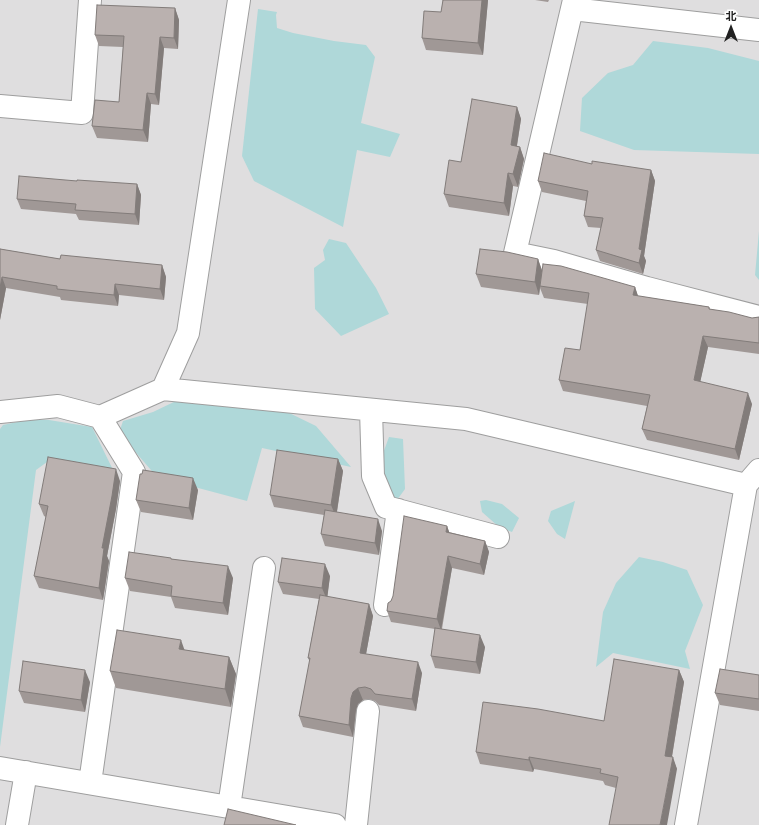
<!DOCTYPE html>
<meta charset="utf-8">
<style>
body{margin:0}
#map{position:relative;width:759px;height:825px;overflow:hidden;background:#f0ece9;font-family:"Open Sans","Noto Sans SC",sans-serif}
canvas{display:block}
.north{position:absolute;left:711px;top:8px;width:40px;height:40px;-webkit-text-stroke:3px #fff;paint-order:stroke;rotate:0deg;font-size:11px;font-weight:700;line-height:16px;text-align:center;color:#212121}
.north::after{content:'';display:block;margin:auto;width:14px;height:18px;background:#212121;clip-path:polygon(50% 0,100% 100%,50% 72%,0 100%)}
</style>
<div id="map">
<canvas width="759" height="825"></canvas>
<div class="north">北</div>
</div>
<script>
const c = document.querySelector('canvas').getContext('2d');
c.lineJoin = 'round';
function paint(path, color) { c.fillStyle = color; c.fill(path, 'evenodd'); }
const shape = rows => new Path2D(rows.map(r => 'M' + r).join(''));
function strokePath(path, color, width, dash) { c.strokeStyle = color; c.lineWidth = width; c.lineCap = dash ? 'butt' : 'round'; c.setLineDash(dash || []); c.stroke(path); }
paint(shape([
 [0,0,759,0,759,825,0,825]
]), '#dfdedf');
paint(shape([
 [258,9,277,12,276,15,277,28,293,33,334,41,366,45,375,57,361,123,400,134,390,157,357,150,343,227,254,181,242,156],
 [653,41,708,48,759,61,759,154,634,150,580,131,582,98,608,73,633,65],
 [759,231,759,280,755,275],
 [329,239,346,243,376,288,389,314,341,336,315,309,314,268,325,260,323,250],
 [178,400,217,406,279,408,316,426,351,467,262,448,247,501,157,477,119,433,123,421,153,412],
 [31,419,49,420,92,427,116,476,47,462,36,470,0,747,0,429,3,425],
 [389,437,403,439,405,489,397,500,389,497,380,476,382,456],
 [486,500,502,504,519,518,512,532,499,527,482,512,480,501],
 [575,501,565,539,557,534,548,521,551,511],
 [639,557,663,562,687,570,692,581,703,605,685,651,690,669,613,653,596,667,603,612,616,583]
]), '#afd8d9');
const minor = shape([
 [574,0,515,253,554,261,647,288,759,317],
 [572,9,759,30],
 [0,106,82,113,90,0],
 [163,389,188,333,239,0],
 [371,410,373,476,386,507,498,537],
 [0,412,58,406,100,417,134,472,90,783],
 [100,417,163,389,466,419,746,485,686,825],
 [746,485,759,470],
 [385,605,398,510],
 [0,768,335,825],
 [229,807,264,568],
 [17,825,26,772],
 [356,825,368,711]
]);
strokePath(minor, '#9e9e9e', 24);
strokePath(minor, '#fff', 22);
paint(shape([
 [443,0,488,0,483,55,426,50,422,38,441,12],
 [535,0,549,0,548,2],
 [175,8,179,20,178,49,164,48,159,105,151,104,148,142,97,138,92,126,119,102,123,47,99,46,95,35],
 [517,107,521,119,517,146,520,147,524,159,518,187,513,186,509,216,449,207,444,194,461,162],
 [592,164,651,170,655,181,644,256,646,261,643,274,600,261,596,250,601,228,588,227,584,216,586,201,542,192,538,181],
 [137,184,141,195,139,225,79,220,76,214,21,209,17,199],
 [0,249,60,259,162,265,166,277,164,300,119,295,118,306,61,300,60,297,6,288,0,320],
 [538,259,542,270,635,287,638,296,709,307,710,309,752,318,759,317,759,354,708,347,700,382,752,404,739,460,647,440,642,429,647,406,563,391,559,380,580,350,588,304,544,298,540,288,539,295,481,287,476,274],
 [338,459,343,471,337,512,382,531,379,555,325,546,321,534,324,515,274,507,270,495],
 [120,481,116,509,107,556,109,561,103,600,39,588,34,576,46,517,44,516,39,504],
 [198,490,193,520,141,512,136,500],
 [447,526,449,532,485,541,489,552,484,575,452,568,442,629,485,647,480,674,435,668,431,656,435,629,391,622,387,611,391,601],
 [172,559,233,578,228,615,175,608,171,597,130,591,125,578],
 [330,576,327,597,369,604,373,616,366,654,422,673,416,711,379,705,375,701,369,699,363,700,358,704,356,710,353,737,303,727,299,716,310,662,308,658,319,599,283,594,278,582],
 [185,650,229,657,236,674,231,707,116,688,110,671],
 [679,670,684,682,672,757,677,769,616,788,605,785,603,781,534,769,533,772,480,764,476,752,604,721],
 [759,675,759,711,720,705,715,693],
 [90,682,85,712,24,703,19,691]
]), '#a09896');
paint(shape([
 [482,0,488,0,483,55,478,43],
 [175,8,179,20,178,49,174,38],
 [160,37,164,48,159,105,155,94],
 [147,93,151,104,148,142,143,130],
 [517,107,521,119,515,157,511,145],
 [520,147,524,159,518,187,513,174],
 [651,170,655,181,644,256,646,261,643,274,639,263,639,249],
 [508,173,513,186,509,216,504,203],
 [137,184,141,195,139,225,135,214],
 [538,259,542,271,540,286,540,287,539,295,535,282],
 [162,265,166,277,164,300,160,289],
 [2,277,6,288,0,320,0,288],
 [115,284,119,295,118,306,114,295],
 [635,287,639,299,633,295],
 [703,336,708,347,698,392,694,380],
 [748,393,752,404,739,460,735,449],
 [338,459,343,471,336,517,331,505],
 [116,469,120,481,116,509,107,556,109,561,103,600,99,588,102,548],
 [193,478,198,490,193,520,189,508],
 [378,519,382,531,379,555,375,543],
 [447,526,451,537,446,532],
 [485,541,489,552,484,575,480,564],
 [448,556,452,568,441,630,437,619],
 [325,564,330,576,327,600,322,588],
 [228,566,233,578,228,615,223,603],
 [369,604,373,616,364,665,360,653],
 [480,635,485,647,480,674,476,662],
 [181,640,187,657,179,649],
 [229,657,236,674,231,707,225,689],
 [418,662,422,673,416,711,412,699],
 [85,670,90,682,85,712,81,700],
 [679,670,684,682,670,768,665,756],
 [358,688,363,700,358,704,356,710,353,737,349,725,351,698,353,692],
 [529,757,534,769,533,772,529,760],
 [673,757,677,769,667,825,660,825]
]), '#827c7a');
const building = shape([
 [443,0,482,0,478,43,422,38,424,11,441,12,443,0],
 [97,5,175,8,174,38,160,37,155,94,147,93,143,130,92,126,95,100,119,102,124,36,95,35,97,5],
 [472,99,517,107,511,145,520,147,513,174,508,173,504,203,444,194,449,160,461,162,472,99],
 [544,153,592,164,592,161,651,170,639,249,642,250,639,263,596,250,603,218,584,216,588,191,538,181,544,153],
 [19,176,77,181,77,180,137,184,135,214,75,210,76,204,17,199,19,176],
 [0,249,60,259,61,255,162,265,160,289,115,284,114,295,57,289,57,286,2,277,0,288,0,249],
 [480,249,507,252,538,259,535,282,476,274,480,249],
 [543,264,561,266,635,287,633,295,709,307,709,309,729,312,752,318,759,317,759,343,703,336,694,380,748,393,735,449,642,429,650,395,559,380,565,348,580,350,589,293,540,286,543,264],
 [277,450,338,459,331,505,270,495,277,450],
 [48,457,116,469,112,496,102,548,104,548,99,588,34,576,48,506,39,504,48,457],
 [143,470,193,478,189,508,136,500,140,474,142,474,143,470],
 [325,510,378,519,375,543,321,534,325,510],
 [404,516,447,526,446,532,485,541,480,564,448,556,437,619,387,611,388,603,391,601,393,596,404,516],
 [129,552,171,558,171,559,228,566,223,603,171,596,172,586,125,578,129,552],
 [282,558,325,564,322,588,278,582,282,558],
 [320,595,369,604,360,653,418,662,412,699,375,694,371,689,365,687,358,688,353,692,351,698,349,725,299,716,310,658,308,658,320,595],
 [435,628,480,635,476,662,431,656,435,628],
 [117,630,181,640,179,649,229,657,225,689,110,671,117,630],
 [614,659,679,670,665,756,673,757,660,825,609,825,618,777,600,773,601,769,529,757,529,760,476,752,483,702,538,709,604,721,614,659],
 [23,661,85,670,81,700,19,691,23,661],
 [720,669,759,675,759,699,715,693,720,669],
 [228,809,296,825,224,825,228,809]
]);
paint(building, '#bab1af');
strokePath(building, '#827c7a', 1);
</script>
